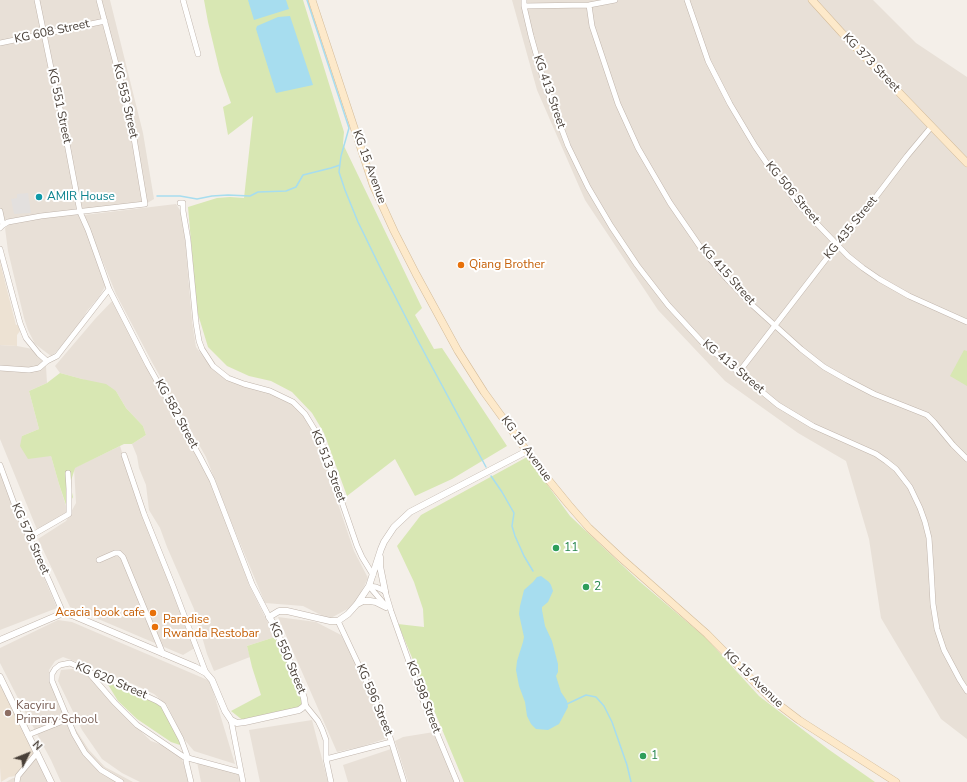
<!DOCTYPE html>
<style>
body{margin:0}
#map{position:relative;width:967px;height:782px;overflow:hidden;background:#f4efe9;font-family:"Nunito Sans",sans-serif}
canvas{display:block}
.north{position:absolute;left:8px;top:734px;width:40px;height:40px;-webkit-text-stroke:3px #fff;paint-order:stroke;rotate:47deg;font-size:11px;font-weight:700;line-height:16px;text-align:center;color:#483f37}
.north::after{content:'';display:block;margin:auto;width:14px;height:18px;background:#483f37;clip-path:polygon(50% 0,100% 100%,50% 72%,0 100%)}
</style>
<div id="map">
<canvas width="967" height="782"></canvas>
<div class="north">N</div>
</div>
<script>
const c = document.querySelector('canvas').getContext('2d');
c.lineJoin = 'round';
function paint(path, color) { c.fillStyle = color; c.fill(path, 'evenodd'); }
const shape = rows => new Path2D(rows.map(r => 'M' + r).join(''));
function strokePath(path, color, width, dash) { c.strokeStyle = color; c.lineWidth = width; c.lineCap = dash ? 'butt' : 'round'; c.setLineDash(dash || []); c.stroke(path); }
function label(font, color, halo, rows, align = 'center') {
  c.font = font + ' "Nunito Sans",sans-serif'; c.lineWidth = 4; c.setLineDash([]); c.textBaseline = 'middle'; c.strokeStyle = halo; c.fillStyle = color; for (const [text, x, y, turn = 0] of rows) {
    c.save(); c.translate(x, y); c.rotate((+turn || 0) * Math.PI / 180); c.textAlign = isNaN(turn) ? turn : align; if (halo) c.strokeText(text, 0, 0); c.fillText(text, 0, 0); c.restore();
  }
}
paint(shape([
 [0,0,110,0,143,133,154,199,144,205,66,215,80,215,106,285,99,297,87,311,76,331,55,353,51,356,35,344,28,330,24,318,8,251,5,228,10,223,0,231],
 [512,0,873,0,916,43,967,77,967,739,941,719,881,618,869,539,846,461,798,433,725,381,658,310,585,200,537,90],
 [176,204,182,213,185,239,192,321,196,347,208,363,231,381,258,389,284,399,307,415,321,445,334,492,354,551,368,578,355,605,329,619,303,606,265,603,232,524,206,457,153,364,116,294,84,215],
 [115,298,143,355,197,447,232,538,249,585,275,637,247,646,250,657,214,671,207,654,194,609,167,547,160,528,149,510,146,485,139,468,137,456,132,444,146,435,143,426,126,408,116,391,82,379,60,373,55,366,95,319],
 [0,345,17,346,33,349,46,366,47,383,29,391,39,429,22,436,51,456,59,484,68,512,38,532,0,439],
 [120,446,136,497,198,646,183,655,70,607,38,539,66,521,76,503,74,468],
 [0,467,18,511,35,557,57,608,0,630],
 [278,617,316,622,341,635,383,713,391,737,360,747,337,752],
 [58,620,72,622,210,681,235,764,194,751,183,738,167,705,154,694,133,684,88,666,63,657,55,661,49,670,50,679,76,730,89,750,105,767,133,782,61,782,51,760,24,710,0,663,0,648],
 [72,669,85,669,97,678,110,699,127,718,151,741,165,746,182,759,189,782,140,782,122,773,102,759,82,730,58,681,61,670],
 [312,720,328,782,260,782,249,730],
 [434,732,455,782,408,782,395,741,403,737],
 [391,749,401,782,348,782,343,765],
 [36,758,48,782,6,782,13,778,19,779],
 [197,762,239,774,241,782,201,782]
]), '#e8e0d7');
paint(shape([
 [0,262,16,325,18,325,20,331,17,335,17,346,0,345],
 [0,685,31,742,35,752,16,776,9,777,1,782,0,767]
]), '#ede2d3');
paint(shape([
 [204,0,303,0,344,132,343,144,422,308,415,315,434,349,442,348,507,446,452,479,415,496,395,459,347,496,324,433,312,413,292,392,271,381,249,376,227,366,208,347,197,311,188,207,217,198,230,197,244,198,253,116,228,135,223,107,231,103,220,72,208,22],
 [964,350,967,351,967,386,950,376],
 [60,373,82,379,106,384,116,391,126,408,143,426,146,435,132,444,124,444,75,468,70,484,73,497,67,508,59,484,51,456,28,459,20,446,22,436,39,429,29,391,47,383],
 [527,457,570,516,639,581,706,638,759,696,828,749,875,782,464,782,398,624,424,627,423,609,414,582,397,546,421,515],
 [275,637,277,643,286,648,307,702,302,711,245,722,231,711,261,695,252,667,247,646],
 [104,678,164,705,183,746,171,742,137,719,118,701]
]), '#d8e7b3');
paint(shape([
 [28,193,31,213,14,214,11,199,17,198,17,194]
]), '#e3e0de');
paint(shape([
 [248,0,286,0,289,9,254,20],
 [290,16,313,85,276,93,256,29,257,26,278,17],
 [541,576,549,582,551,585,553,591,548,602,542,607,542,610,545,626,552,641,558,664,558,672,556,676,561,692,567,701,568,707,559,724,548,730,536,729,531,724,527,716,525,702,519,686,516,670,517,661,523,642,524,637,519,614,520,606,524,590,533,582,537,577]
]), '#a7ddef');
strokePath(shape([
 [307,0,349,128,341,156,339,172,345,190,358,222,380,267,417,339,486,467],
 [157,196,180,196,197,199,212,196,228,195,250,196,258,192,286,191,296,187,303,175,331,168,340,165],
 [491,476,502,492,514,513,512,526,515,536,524,556,533,571],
 [567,704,586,695,596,697,604,706,612,722,627,765,631,782]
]), '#a7ddef', 1.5);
const minor = shape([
 [37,0,51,68,62,117,80,212,88,230,109,289,148,365,200,457,212,480,252,584,269,617],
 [183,0,198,54],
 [524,0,524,6,531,36,544,82,568,146,588,187,611,226,637,265,668,305,703,343,778,405,813,426,876,454,886,461,896,469,910,487,920,508,925,522,929,538,931,568,933,604,937,629,944,650,960,680,967,691],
 [687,0,708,61,730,104,755,146,768,165,799,205,848,256,863,268,879,279,909,296,967,322],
 [589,5,592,26,618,104,638,148,670,203,701,248,727,279,750,303,801,349,824,367,847,380,874,394,927,415,934,422,953,445,967,459],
 [524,6,589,5,615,0],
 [0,43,105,21],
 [180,203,183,203,183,211,188,240,196,323,199,341,202,349,213,366,228,378,244,384,270,391,293,402,305,414,316,432,323,447,357,546,362,557,373,575],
 [0,211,3,225],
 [0,228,3,225,8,222,41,216,145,204,131,120,99,0],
 [0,249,20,323,26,338,39,354,47,361,57,356,109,289],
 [0,368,29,370,39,368,47,361],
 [739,372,837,245,859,219,907,156,932,126],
 [124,455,144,514,173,586,206,673],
 [0,465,15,506,50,583,63,613],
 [29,537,69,514,69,489,68,473],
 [99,560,115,553,119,553,123,557,163,654],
 [369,586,376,587,385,591,391,611,420,693,457,782],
 [369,586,386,606],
 [338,621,377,704,388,731,404,782],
 [89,673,115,703,137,725,187,759],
 [305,705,318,721,322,729,326,740,326,759,331,782],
 [231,720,243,782],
 [28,735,68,719],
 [326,759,391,742],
 [17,782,18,776,37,753],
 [121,782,101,770,85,753,74,734,52,681,52,674,55,669,60,665,70,663,89,672,131,689,157,701,163,705,181,739,188,758],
 [191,782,186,761,188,758,240,772]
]);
const tertiary = shape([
 [380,557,380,566,385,591],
 [357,604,363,601,370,601,376,602,386,607],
 [0,640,63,613,72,615,195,667,206,673,212,680,225,711,231,720,237,723,245,722,299,710,302,708,305,705,304,698,297,678,273,623,269,617,279,611,287,611,330,621,338,621,348,614,357,604,369,586,381,549,384,542,394,527,410,512,527,451],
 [0,677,51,782]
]);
const secondary = shape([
 [312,0,373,185,394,231,416,274,458,351,484,392,542,472,569,505,589,528,621,558,707,634,770,698,799,720,896,782],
 [812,0,842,33,864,56,967,163]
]);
strokePath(minor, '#c0b5ac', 6);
strokePath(tertiary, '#c0b5ac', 7);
strokePath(secondary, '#d3bb99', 8);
strokePath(minor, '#fff', 5);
strokePath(tertiary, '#fff', 6);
strokePath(secondary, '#fde9ca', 7);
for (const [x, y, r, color] of [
 [39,197,4,"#0f9aa8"],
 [461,265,4,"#e8710a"],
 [556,548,4,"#2e9e5b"],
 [586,587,4,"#2e9e5b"],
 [153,613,4,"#e8710a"],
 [155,627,4,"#e8710a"],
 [8,713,4,"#8d6e63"],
 [643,756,4,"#2e9e5b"]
]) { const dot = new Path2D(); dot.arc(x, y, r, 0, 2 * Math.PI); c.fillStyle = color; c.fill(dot); strokePath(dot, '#fff', 1.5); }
label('12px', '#483f37', '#fff', [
 ["KG 608 Street",52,32,-12],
 ["KG 373 Street",871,63,46],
 ["KG 413 Street",549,92,71],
 ["KG 553 Street",125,101,77],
 ["KG 551 Street",59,106,78],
 ["KG 15 Avenue",369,167,70],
 ["KG 506 Street",792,193,50],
 ["KG 435 Street",851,228,-51],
 ["KG 415 Street",727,275,48],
 ["KG 413 Street",733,367,40],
 ["KG 582 Street",176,414,61],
 ["KG 15 Avenue",526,449,54],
 ["KG 513 Street",328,466,69],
 ["KG 578 Street",30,539,66],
 ["KG 550 Street",287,658,67],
 ["KG 15 Avenue",753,679,44],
 ["KG 620 Street",111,681,23],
 ["KG 598 Street",423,697,69],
 ["KG 596 Street",374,700,67]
]);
label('12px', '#0d838f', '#fff', [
 ["AMIR House",47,197]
], 'left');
label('12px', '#c56008', '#fff', [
 ["Qiang Brother",469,265],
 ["Acacia book cafe",145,613,"right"],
 ["Paradise",163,620],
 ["Rwanda Restobar",163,634]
], 'left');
label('12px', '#27864d', '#fff', [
 ["11",564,548],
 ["2",594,587],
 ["1",651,756]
], 'left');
label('12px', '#785e54', '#fff', [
 ["Kacyiru",16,706],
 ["Primary School",16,720]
], 'left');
</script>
